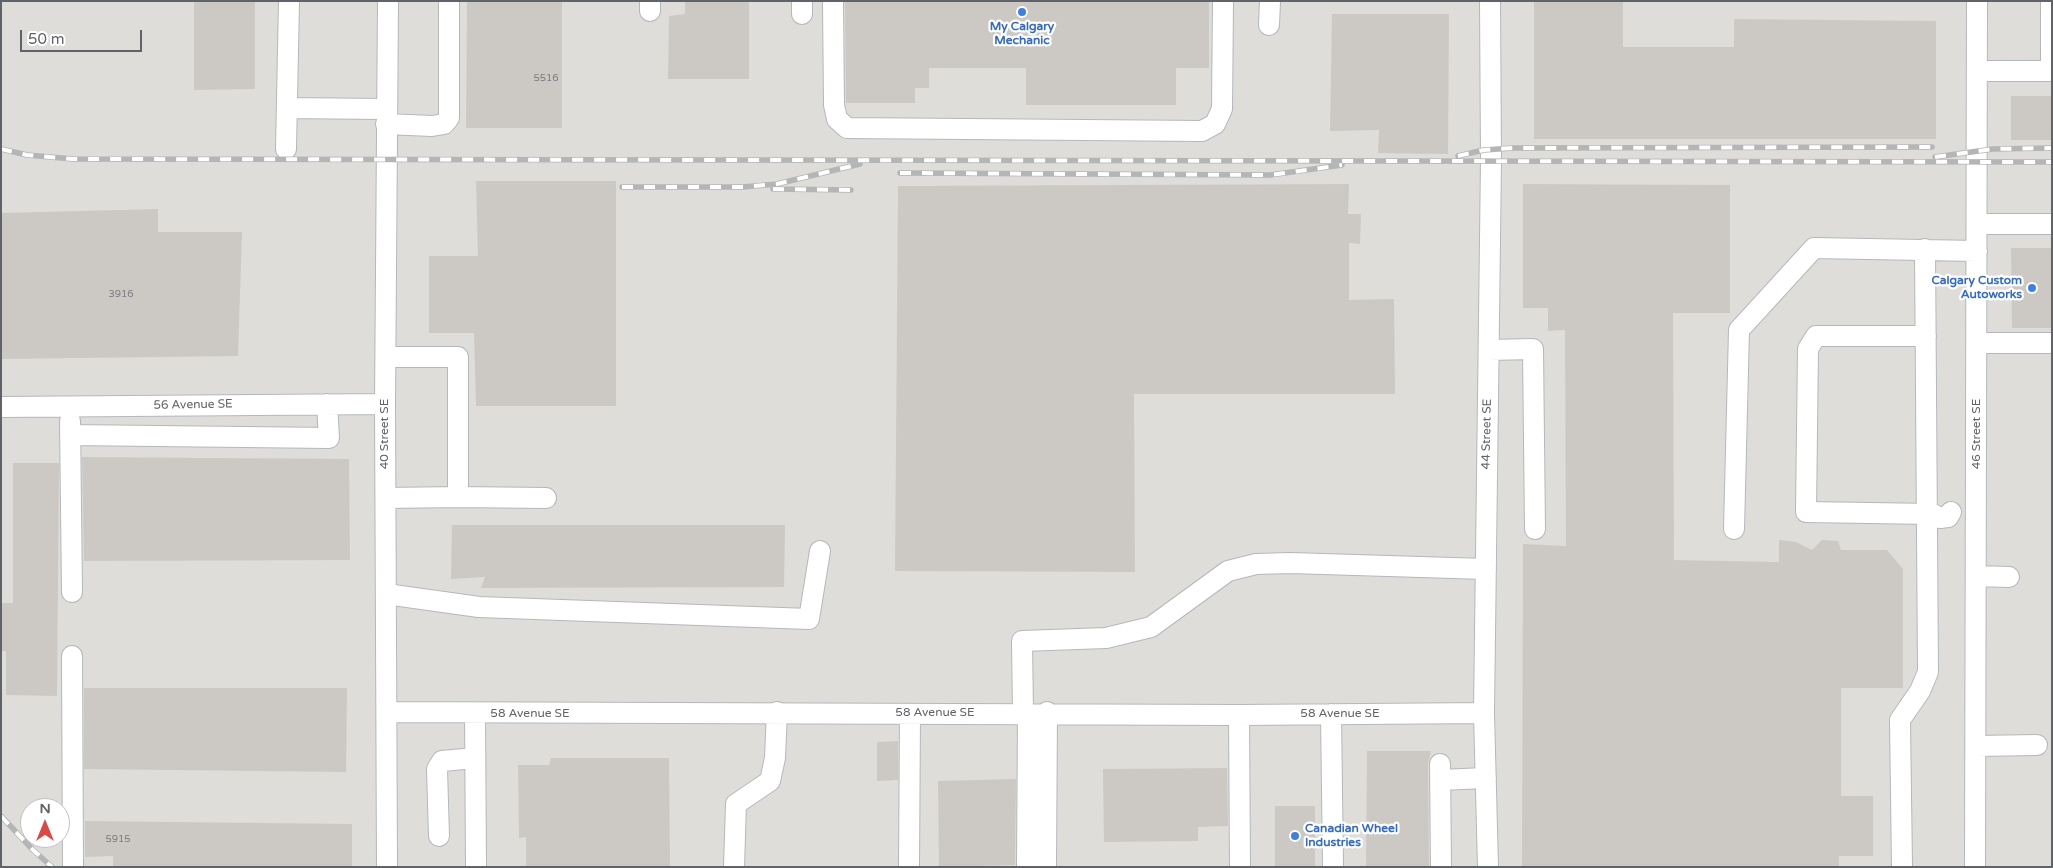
<!DOCTYPE html>
<style>
body{margin:0}
#map{position:relative;width:2053px;height:868px;overflow:hidden;background:#f0eee9;font-family:"Varela Round",sans-serif}
canvas{display:block}
.frame{position:absolute;inset:0;border:2px solid #606367;pointer-events:none}
.north{position:absolute;left:20px;top:798px;width:50px;height:50px;box-sizing:border-box;background:#fff;border:1px solid #bfc1c2;border-radius:50%;rotate:0deg;font-size:14px;font-weight:700;line-height:20px;text-align:center;color:#606367}
.north::after{content:'';display:block;margin:auto;width:18px;height:22px;background:#da4945;clip-path:polygon(50% 0,100% 100%,50% 72%,0 100%)}
.scale{position:absolute;left:20px;top:30px;width:122px;height:22px;box-sizing:border-box;border:2px solid #606367;border-top:0;padding-left:6px;font-size:15px;line-height:18px;white-space:nowrap;color:#606367;-webkit-text-stroke:4px #fff;paint-order:stroke}
</style>
<div id="map">
<canvas width="2053" height="868"></canvas>
<div class="frame"></div>
<div class="north">N</div>
<div class="scale">50 m</div>
</div>
<script>
const c = document.querySelector('canvas').getContext('2d');
c.lineJoin = 'round';
function paint(path, color) { c.fillStyle = color; c.fill(path, 'evenodd'); }
const shape = rows => new Path2D(rows.map(r => 'M' + r).join(''));
function strokePath(path, color, width, dash) { c.strokeStyle = color; c.lineWidth = width; c.lineCap = dash ? 'butt' : 'round'; c.setLineDash(dash || []); c.stroke(path); }
function label(font, color, halo, rows, align = 'center') {
  c.font = font + ' "Varela Round",sans-serif'; c.lineWidth = 4.5; c.setLineDash([]); c.textBaseline = 'middle'; c.strokeStyle = halo; c.fillStyle = color; for (const [text, x, y, turn = 0] of rows) {
    c.save(); c.translate(x, y); c.rotate((+turn || 0) * Math.PI / 180); c.textAlign = isNaN(turn) ? turn : align; if (halo) c.strokeText(text, 0, 0); c.fillText(text, 0, 0); c.restore();
  }
}
paint(shape([
 [1,1,2052,1,2052,867,1,867],
 [30,808,60,808,60,838,30,838]
]), '#dfddda');
paint(shape([
 [194,1,255,1,255,89,194,90],
 [467,1,562,1,562,128,466,128],
 [685,1,749,1,749,79,668,79,669,16,685,14],
 [845,1,1209,1,1209,68,1176,68,1176,105,1026,105,1026,68,929,68,929,88,915,88,915,103,846,103],
 [1534,1,1623,1,1623,47,1734,47,1734,19,1936,21,1936,139,1534,139],
 [1332,14,1449,14,1448,154,1378,153,1379,130,1330,131],
 [2011,96,2052,96,2052,140,2011,140],
 [476,181,616,181,616,406,476,406,474,333,429,333,429,256,478,256],
 [1349,184,1348,214,1361,214,1360,244,1349,243,1349,300,1394,299,1395,394,1134,394,1135,572,895,571,898,186],
 [1523,184,1730,185,1730,313,1673,313,1674,560,1779,562,1779,540,1796,542,1812,550,1822,540,1838,541,1841,550,1887,550,1903,569,1903,688,1841,688,1841,796,1873,796,1873,856,1839,856,1839,867,1522,867,1523,544,1566,546,1565,330,1548,331,1548,308,1523,308],
 [158,209,158,232,242,232,238,356,1,359,1,213],
 [2011,248,2052,248,2052,328,2012,328],
 [82,457,349,459,350,560,84,561],
 [13,463,59,463,57,696,6,695,6,651,1,651,1,603,13,603],
 [452,525,785,525,784,587,481,588,485,577,451,579],
 [84,688,347,688,346,772,84,769],
 [898,741,898,780,877,781,877,742],
 [1367,751,1431,751,1428,764,1429,867,1366,867],
 [551,758,669,758,670,867,526,867,526,837,519,838,518,765,549,765],
 [1227,768,1228,826,1198,827,1198,841,1104,842,1103,769],
 [1016,779,1015,865,939,867,938,781],
 [1275,806,1315,806,1315,867,1275,867],
 [85,821,352,824,352,867,113,867,113,856,85,857]
]), '#ccc9c5');
const minor = shape([
 [650,1,650,11],
 [833,1,834,105,837,119,847,128,1202,131,1215,124,1222,109,1223,1],
 [802,14,802,1],
 [1269,25,1270,1],
 [1977,71,2051,71,2051,1],
 [287,108,386,109],
 [386,124,432,126,444,124,449,118,449,1],
 [286,149,289,1],
 [1977,224,2052,224],
 [1926,336,1816,336,1808,349,1806,512,1933,514,1940,518,1948,517,1951,512],
 [1977,343,2052,343],
 [1489,350,1533,349,1535,529],
 [386,357,458,357,458,497,386,498],
 [1,407,385,404],
 [70,421,72,592],
 [70,435,329,438,327,404],
 [458,497,546,498],
 [1734,529,1739,330,1814,248,1977,251],
 [1976,576,2009,577],
 [386,594,479,607,809,619,820,551],
 [72,656,73,867],
 [387,712,1239,715,1484,713],
 [1023,713,1022,641,1106,638,1151,627,1228,571,1256,564,1290,563,1486,569],
 [475,714,476,867],
 [1331,714,1333,867],
 [1239,715,1240,867],
 [1976,746,2037,745],
 [1440,764,1441,867],
 [1440,780,1486,778],
 [439,836,437,769,442,761,475,758],
 [387,867,385,404,388,1],
 [734,867,736,804,770,781,775,758,777,712],
 [909,867,910,714],
 [1027,867,1028,713],
 [1046,867,1047,712],
 [1488,867,1484,713,1491,160,1490,1],
 [1902,867,1900,720,1920,691,1928,672,1925,249],
 [1975,867,1977,1]
]);
strokePath(minor, '#b5b8bb', 22);
strokePath(minor, '#fff', 20);
const rail = shape([
 [1,149,27,155,73,159,2052,162],
 [1458,156,1484,150,1513,148,1932,147],
 [1935,157,1993,149,2052,148],
 [900,173,1270,175,1342,165],
 [622,187,743,187,777,184,860,164],
 [773,189,851,190],
 [1,816,33,850,52,867]
]);
strokePath(rail, '#b4b5b5', 5.5);
strokePath(rail, '#fff', 4, [11]);
for (const [x, y, r, color] of [
 [1022,12,5,"#3f7fe0"],
 [2032,288,5,"#3f7fe0"],
 [1295,836,5,"#3f7fe0"]
]) { const dot = new Path2D(); dot.arc(x, y, r, 0, 2 * Math.PI); c.fillStyle = color; c.fill(dot); strokePath(dot, '#fff', 2); }
label('10px', '#7b7c7e', null, [
 ["5516",546,78],
 ["3916",121,294],
 ["5915",118,839]
]);
label('bold 12px', '#366cbe', '#fff', [
 ["My Calgary",1022,27],
 ["Mechanic",1022,41],
 ["Calgary Custom",2022,281,"right"],
 ["Autoworks",2022,295,"right"],
 ["Canadian Wheel",1305,829,"left"],
 ["Industries",1305,843,"left"]
]);
label('12px', '#606367', '#fff', [
 ["56 Avenue SE",193,405,-1],
 ["40 Street SE",385,434,-90],
 ["44 Street SE",1487,434,-89],
 ["46 Street SE",1977,434,-90],
 ["58 Avenue SE",935,713],
 ["58 Avenue SE",530,714],
 ["58 Avenue SE",1340,714]
]);
</script>
